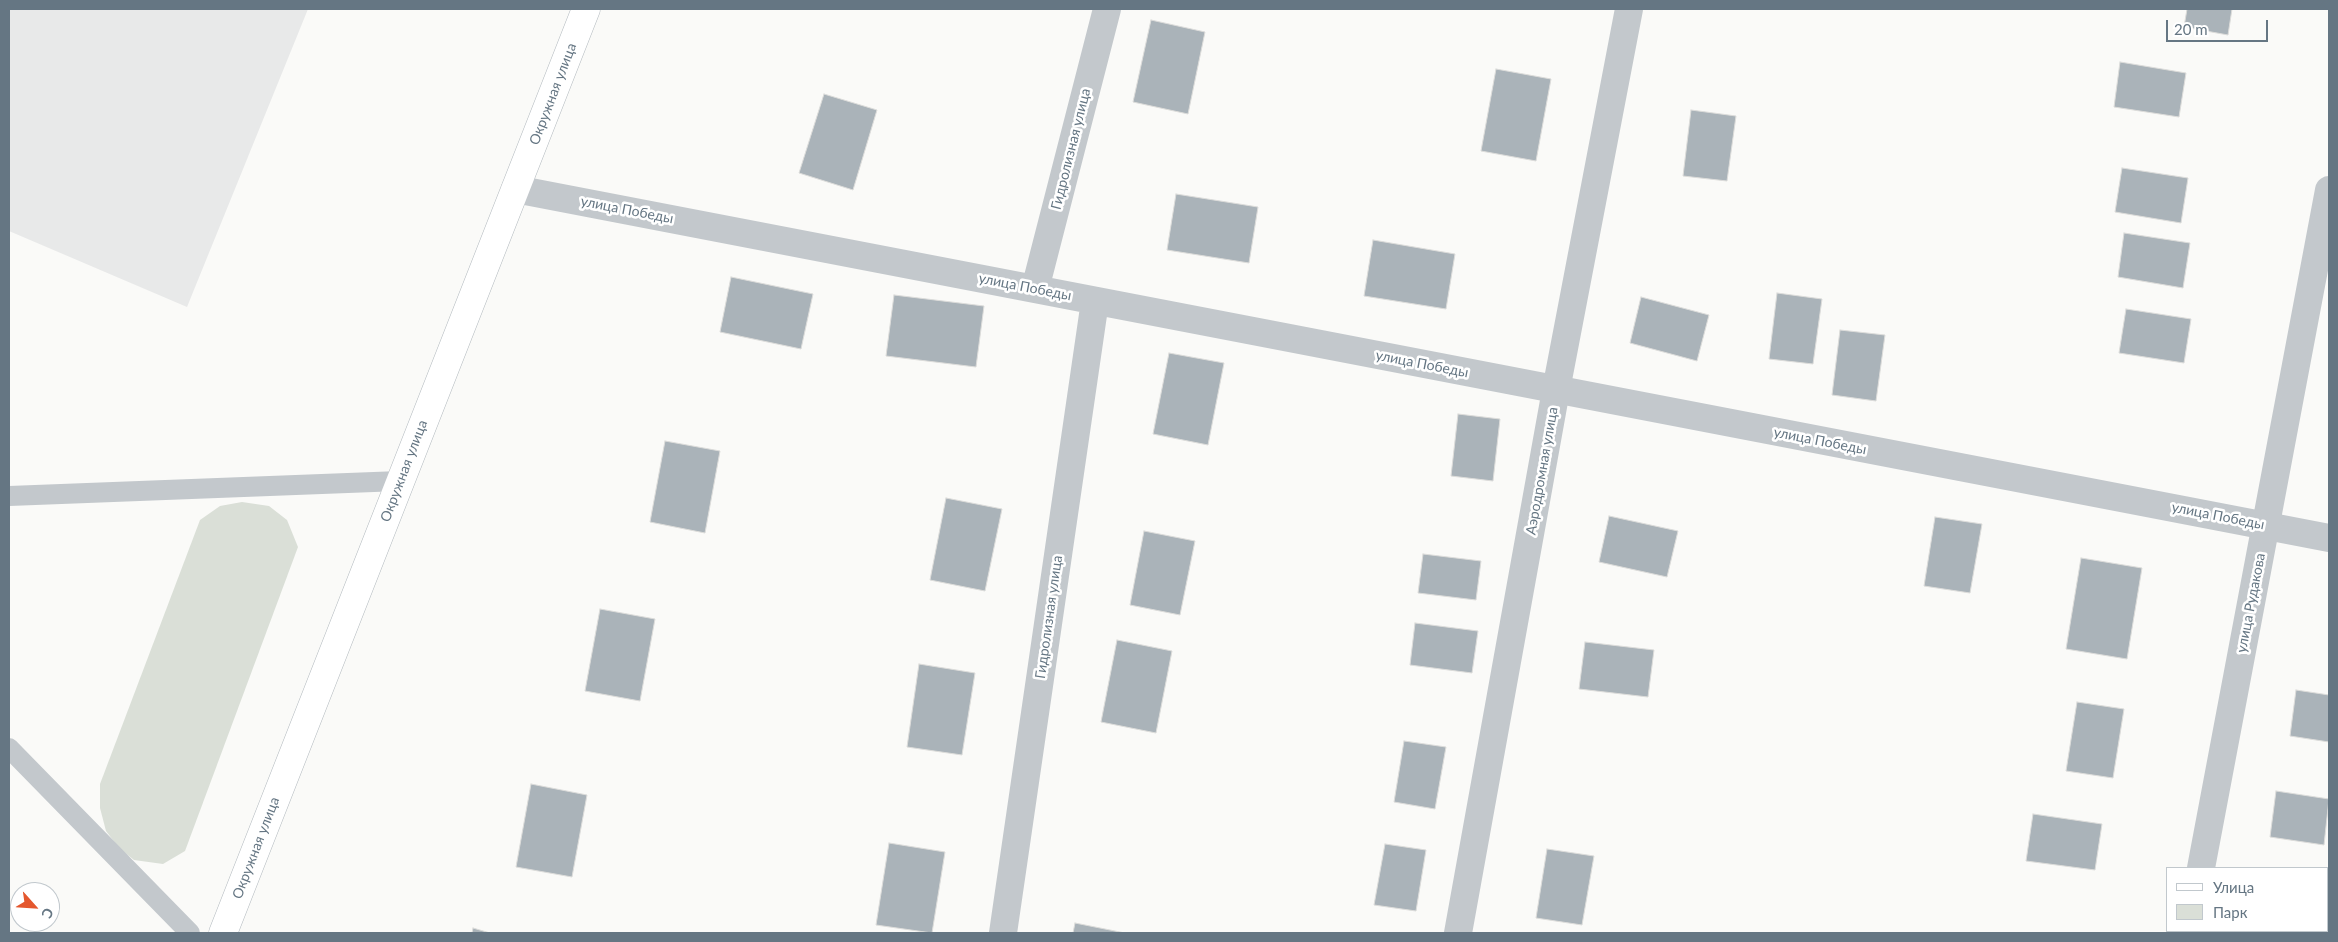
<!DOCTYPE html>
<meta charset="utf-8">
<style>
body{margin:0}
#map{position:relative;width:2338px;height:942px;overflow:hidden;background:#fafaf8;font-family:Lato,sans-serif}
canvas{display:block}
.frame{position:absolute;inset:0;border:10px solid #657683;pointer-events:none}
.legend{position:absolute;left:2166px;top:867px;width:162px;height:65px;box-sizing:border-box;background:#fff;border:1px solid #c1c8cd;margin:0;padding:6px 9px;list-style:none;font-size:15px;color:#657683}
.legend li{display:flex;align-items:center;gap:10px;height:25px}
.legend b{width:25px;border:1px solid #c1c8cd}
.north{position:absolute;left:10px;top:882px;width:50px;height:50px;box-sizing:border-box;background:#fff;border:1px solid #c1c8cd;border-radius:50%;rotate:116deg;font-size:14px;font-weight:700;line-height:20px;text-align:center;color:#657683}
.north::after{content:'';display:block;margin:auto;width:18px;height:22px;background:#e4572e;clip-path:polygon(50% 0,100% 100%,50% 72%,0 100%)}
.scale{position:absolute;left:2166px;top:20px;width:102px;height:22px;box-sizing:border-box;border:2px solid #657683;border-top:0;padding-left:6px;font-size:15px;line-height:18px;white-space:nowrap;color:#657683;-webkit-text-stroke:4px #fff;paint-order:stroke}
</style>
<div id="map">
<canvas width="2338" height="942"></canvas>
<div class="frame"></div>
<ul class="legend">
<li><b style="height:6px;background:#fff"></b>Улица</li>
<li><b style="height:14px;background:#dadfd7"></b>Парк</li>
</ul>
<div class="north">С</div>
<div class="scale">20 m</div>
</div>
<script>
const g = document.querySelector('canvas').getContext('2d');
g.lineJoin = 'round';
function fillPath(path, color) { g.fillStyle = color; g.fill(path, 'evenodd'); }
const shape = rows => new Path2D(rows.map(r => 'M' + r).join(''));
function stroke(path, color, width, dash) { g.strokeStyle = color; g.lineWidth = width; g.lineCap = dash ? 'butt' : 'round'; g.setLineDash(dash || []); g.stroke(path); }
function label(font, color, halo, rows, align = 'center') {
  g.font = font + ' Lato,sans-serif'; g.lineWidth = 5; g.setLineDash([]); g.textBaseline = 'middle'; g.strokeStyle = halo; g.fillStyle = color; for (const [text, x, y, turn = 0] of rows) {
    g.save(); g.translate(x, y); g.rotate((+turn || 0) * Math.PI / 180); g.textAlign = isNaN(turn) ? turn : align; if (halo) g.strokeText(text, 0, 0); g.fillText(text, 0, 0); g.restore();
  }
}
fillPath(shape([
 [9,9,308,9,187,307,9,231]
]), '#e8e9e9');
fillPath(shape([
 [242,502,269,506,287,520,298,547,185,851,163,864,134,860,119,848,106,831,100,808,100,784,200,520,220,506]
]), '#dadfd7');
const building = shape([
 [2187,9,2232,9,2228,35,2184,27,2187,9],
 [1151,20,1205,32,1188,114,1133,102,1151,20],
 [2120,62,2186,73,2179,117,2114,107,2120,62],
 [1496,69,1551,79,1536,161,1481,151,1496,69],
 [824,94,877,110,853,190,799,173,824,94],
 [1691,110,1736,116,1727,181,1683,176,1691,110],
 [2122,168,2188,178,2181,223,2115,212,2122,168],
 [1176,194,1258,207,1249,263,1167,250,1176,194],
 [2124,233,2190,243,2183,288,2118,277,2124,233],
 [1373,240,1455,254,1446,309,1364,296,1373,240],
 [731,277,813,294,801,349,720,332,731,277],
 [1777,293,1822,299,1813,364,1769,359,1777,293],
 [894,295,984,306,976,367,886,356,894,295],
 [1641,297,1709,315,1697,361,1630,343,1641,297],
 [2126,309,2191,319,2184,363,2119,353,2126,309],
 [1840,330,1885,335,1876,401,1832,395,1840,330],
 [1169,353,1224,363,1208,445,1153,434,1169,353],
 [1458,414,1500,419,1493,481,1451,476,1458,414],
 [665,441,720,451,705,533,650,522,665,441],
 [946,498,1002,509,985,591,930,580,946,498],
 [1609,516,1678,531,1667,577,1599,562,1609,516],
 [1935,517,1982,524,1970,593,1924,586,1935,517],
 [1144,531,1195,541,1180,615,1130,605,1144,531],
 [1423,554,1481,561,1476,600,1418,593,1423,554],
 [2081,558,2142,568,2127,659,2066,649,2081,558],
 [600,609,655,619,640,701,585,691,600,609],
 [1415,623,1478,631,1472,673,1410,665,1415,623],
 [1117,640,1172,651,1156,733,1101,722,1117,640],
 [1585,642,1654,650,1648,697,1579,689,1585,642],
 [919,664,975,673,962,755,907,747,919,664],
 [2296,690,2329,695,2329,742,2290,736,2296,690],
 [2077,702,2124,709,2113,778,2066,771,2077,702],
 [1404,741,1446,747,1435,809,1394,802,1404,741],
 [531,784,587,795,572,877,516,867,531,784],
 [2276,791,2329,799,2324,845,2270,837,2276,791],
 [2033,814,2102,824,2095,870,2026,861,2033,814],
 [889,843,945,852,932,933,876,925,889,843],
 [1385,844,1426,850,1416,911,1374,905,1385,844],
 [1547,849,1594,856,1582,925,1536,918,1547,849],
 [1075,923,1125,933,1073,933,1075,923],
 [473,928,490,933,472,933,473,928]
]);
fillPath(building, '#aab3b9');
stroke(building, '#dcdcda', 1);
const secondary = shape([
 [223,933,586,9]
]);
stroke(secondary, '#b3babf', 29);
stroke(shape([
 [9,496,400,481],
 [9,748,190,933]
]), '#c3c8cc', 20);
stroke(shape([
 [515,189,2329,538],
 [1035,289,1107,9],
 [2201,868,2329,190],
 [1003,933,1095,301],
 [1458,933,1556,390,1629,9],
 [2189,933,2190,931]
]), '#c3c8cc', 28);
stroke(secondary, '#fff', 28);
label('14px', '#657683', '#fff', [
 ["Окружная улица",553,94,-69],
 ["Гидролизная улица",1071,149,-76],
 ["улица Победы",627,210,11],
 ["улица Победы",1025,287,11],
 ["улица Победы",1422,364,11],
 ["улица Победы",1820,441,11],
 ["Окружная улица",404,471,-69],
 ["Аэродромная улица",1542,471,-80],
 ["улица Победы",2218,516,11],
 ["улица Рудакова",2251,603,-79],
 ["Гидролизная улица",1049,617,-82],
 ["Окружная улица",256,848,-69]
]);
</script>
